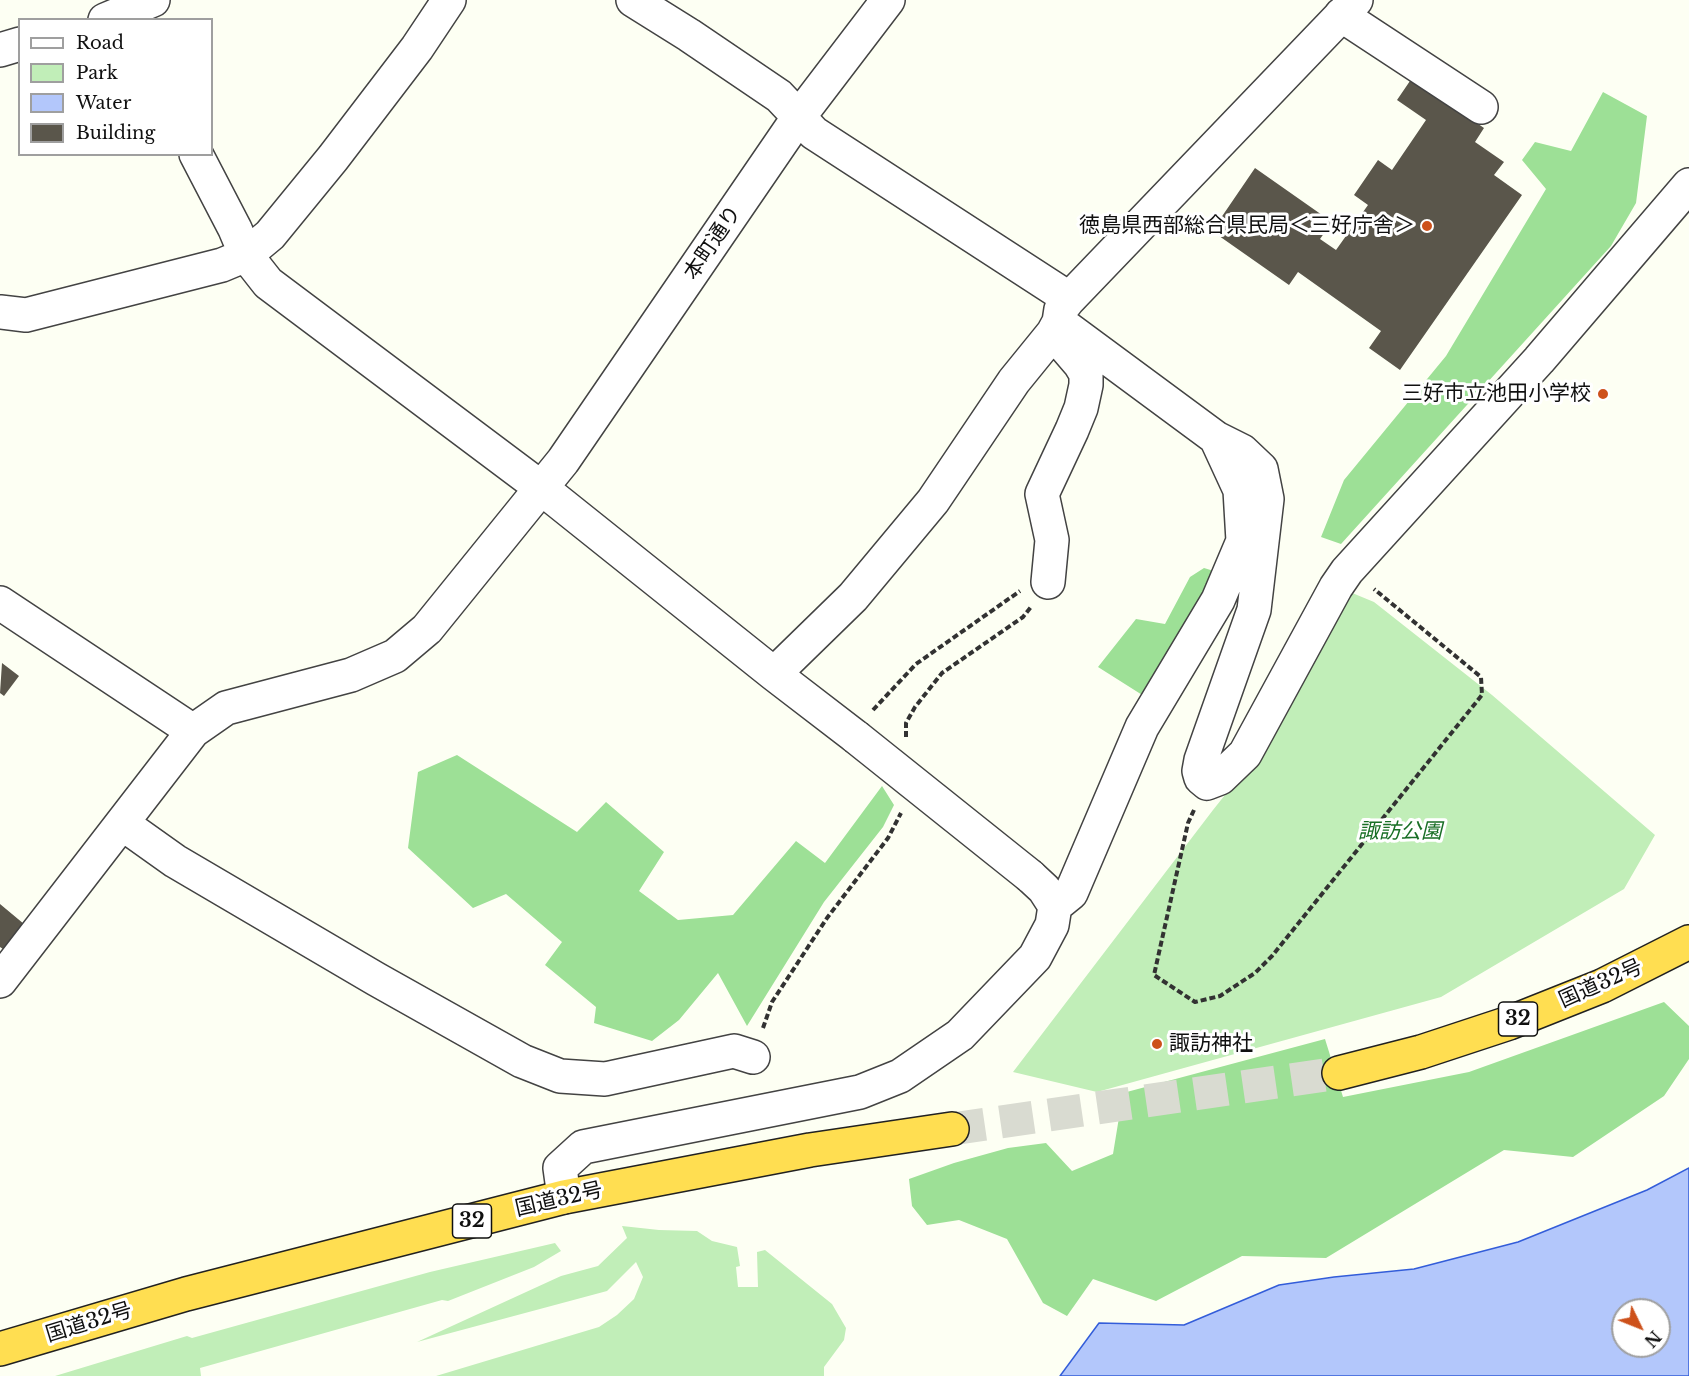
<!DOCTYPE html>
<meta charset="utf-8">
<style>
body{margin:0}
#map{position:relative;width:1689px;height:1376px;overflow:hidden;background:#fdfff3;font-family:"Libre Baskerville",serif}
canvas{display:block}
.legend{position:absolute;left:18px;top:18px;width:195px;height:138px;box-sizing:border-box;background:#fff;border:2px solid #9f9f9f;margin:0;padding:8px 10px;list-style:none;font-size:18px;color:#101010}
.legend li{display:flex;align-items:center;gap:12px;height:30px}
.legend b{width:30px;border:2px solid #9f9f9f}
.north{position:absolute;left:1611px;top:1298px;width:60px;height:60px;box-sizing:border-box;background:#fff;border:2px solid #9f9f9f;border-radius:50%;rotate:133deg;font-size:16px;font-weight:700;line-height:24px;text-align:center;color:#101010}
.north::after{content:'';display:block;margin:auto;width:21px;height:27px;background:#cd511b;clip-path:polygon(50% 0,100% 100%,50% 72%,0 100%)}
</style>
<div id="map">
<canvas width="1689" height="1376"></canvas>
<ul class="legend">
<li><b style="height:8px;background:#fff"></b>Road</li>
<li><b style="height:16px;background:#c1eeb8"></b>Park</li>
<li><b style="height:16px;background:#b3c7fb"></b>Water</li>
<li><b style="height:16px;background:#5a564b"></b>Building</li>
</ul>
<div class="north">N</div>
</div>
<script>
const g = document.querySelector('canvas').getContext('2d');
g.lineJoin = 'round';
function fillPath(path, color) { g.fillStyle = color; g.fill(path, 'evenodd'); }
const shape = rows => new Path2D(rows.map(r => 'M' + r).join(''));
function stroke(path, color, width, dash) { g.strokeStyle = color; g.lineWidth = width; g.lineCap = dash ? 'butt' : 'round'; g.setLineDash(dash || []); g.stroke(path); }
function label(font, color, halo, rows, align = 'center') {
  g.font = font + ' "Libre Baskerville","Noto Sans JP",serif'; g.lineWidth = 6; g.setLineDash([]); g.textBaseline = 'middle'; g.strokeStyle = halo; g.fillStyle = color; for (const [text, x, y, turn = 0] of rows) {
    g.save(); g.translate(x, y); g.rotate((+turn || 0) * Math.PI / 180); g.textAlign = isNaN(turn) ? turn : align; if (halo) g.strokeText(text, 0, 0); g.fillText(text, 0, 0); g.restore();
  }
}
fillPath(shape([
 [1345,590,1374,602,1492,695,1655,835,1624,889,1441,997,1097,1092,1013,1072,1213,810,1252,761],
 [622,1226,659,1230,697,1231,712,1241,737,1247,740,1266,736,1267,738,1287,758,1287,757,1252,765,1250,832,1304,846,1328,844,1340,824,1367,824,1376,436,1376,599,1327,617,1315,634,1299,643,1277,636,1262,607,1291,417,1342,561,1276,598,1266,627,1238],
 [555,1243,561,1251,534,1267,448,1301,442,1300,200,1368,201,1376,55,1376,187,1336,192,1338,430,1272]
]), '#c1eeb8');
fillPath(shape([
 [1603,92,1647,116,1636,203,1611,246,1341,544,1321,537,1344,480,1446,356,1546,189,1522,160,1535,142,1571,151],
 [1204,568,1217,572,1147,698,1098,667,1136,619,1165,624,1190,577],
 [457,755,577,832,606,802,664,852,639,891,678,920,733,915,796,841,825,863,882,786,894,805,883,827,824,902,747,1026,718,973,679,1020,652,1041,594,1023,596,1007,545,965,562,942,506,894,473,908,408,848,418,772],
 [1664,1002,1689,1026,1689,1059,1664,1096,1573,1157,1504,1150,1326,1258,1242,1256,1156,1301,1093,1279,1067,1316,1043,1303,1007,1239,959,1220,927,1225,912,1206,909,1179,954,1163,1008,1148,1046,1143,1072,1171,1113,1154,1123,1093,1325,1039,1343,1097,1469,1072]
]), '#9de096');
const water = shape([
 [1689,1168,1689,1376,1060,1376,1099,1323,1184,1325,1279,1285,1334,1277,1414,1269,1518,1242,1647,1190,1689,1168],
 [1623,1310,1659,1310,1659,1346,1623,1346,1623,1310]
]);
fillPath(water, '#b3c7fb');
stroke(water, '#335dd9', 1.5);
fillPath(shape([
 [1412,78,1484,128,1475,142,1504,162,1494,175,1522,195,1400,370,1369,348,1381,331,1298,272,1289,285,1212,231,1255,168,1332,222,1320,239,1336,250,1368,205,1354,195,1378,160,1392,170,1426,120,1397,100],
 [2,663,19,676,4,696,0,693],
 [0,904,24,924,3,949,0,947]
]), '#5a564b');
stroke(shape([
 [952,1129,1339,1073]
]), '#d9dbd1', 33, [33, 16]);
const minor = shape([
 [633,0,689,35,779,96,814,133,1056,290,1068,300],
 [1341,15,1481,107],
 [105,20,153,0],
 [0,50,20,44],
 [196,154,235,229,246,255,268,283,540,487,774,674,856,737],
 [0,312,26,315,222,265,246,255,270,235,333,158,417,48,449,0],
 [1059,322,1216,438,1242,451,1261,469,1267,499,1254,610,1201,760,1199,771,1201,778,1207,783,1220,778,1245,754,1336,587,1347,571,1539,360,1689,185],
 [1048,582,1052,540,1042,494,1072,430,1081,408,1086,385,1086,374,1080,364,1056,336],
 [0,603,193,731],
 [774,674,853,597,933,501,1014,381,1053,333,1059,322,1061,309,1068,300,1356,0],
 [123,824,175,861,376,979,522,1061,560,1076,605,1079,734,1051,753,1057],
 [1055,906,1071,893,1142,727,1218,600,1243,541,1240,490,1216,438],
 [0,981,193,731,226,708,351,675,395,656,427,629,563,461,798,118,888,0],
 [564,1197,560,1168,583,1147,860,1092,900,1076,960,1035,1035,957,1052,925,1055,906,1044,889,1030,876]
]);
const highway = shape([
 [1339,1073,1421,1052,1509,1023,1602,986,1689,942],
 [0,1349,186,1294,564,1197,810,1150,952,1129]
]);
stroke(minor, '#434343', 36);
stroke(highway, '#212121', 36);
stroke(shape([
 [873,710,916,664,1020,591],
 [906,737,906,723,915,707,942,673,1023,617,1031,607],
 [1194,810,1188,823,1154,975,1195,1002,1220,996,1255,973,1272,956,1482,695,1481,677,1374,589],
 [763,1028,772,1002,827,918,888,838,901,813]
]), '#323232', 4, [6, 3]);
stroke(minor, '#fff', 33);
stroke(highway, '#ffde51', 33);
const minorBridge = shape([
 [856,737,1030,876]
]);
stroke(minorBridge, '#434343', 36, []);
stroke(minorBridge, '#fff', 33);
for (const [x, y, r, color] of [
 [1427,226,6,"#cd511b"],
 [1603,394,6,"#cd511b"],
 [1157,1044,6,"#cd511b"]
]) { const dot = new Path2D(); dot.arc(x, y, r, 0, 2 * Math.PI); g.fillStyle = color; g.fill(dot); stroke(dot, '#fff', 2); }
for (const [x, y, w] of [
 [1518,1019,39],
 [472,1221,39]
]) { const box = new Path2D(); box.roundRect(x - w / 2, y - 17, w, 34, 4.5); g.fillStyle = '#fff'; g.fill(box); stroke(box, '#101010', 1.5); }
label('bold 20px', '#101010', null, [
 ["32",1518,1019],
 ["32",472,1221]
]);
label('21px', '#101010', '#fff', [
 ["徳島県西部総合県民局＜三好庁舎＞",1415,226],
 ["三好市立池田小学校",1591,394],
 ["諏訪神社",1169,1044,"left"]
], 'right');
label('21px', '#101010', '#fff', [
 ["本町通り",713,243,-56],
 ["国道32号",1601,984,-24],
 ["国道32号",559,1200,-13],
 ["国道32号",89,1323,-17]
]);
label('italic 21px', '#196f26', '#fff', [
 ["諏訪公園",1400,832]
]);
</script>
